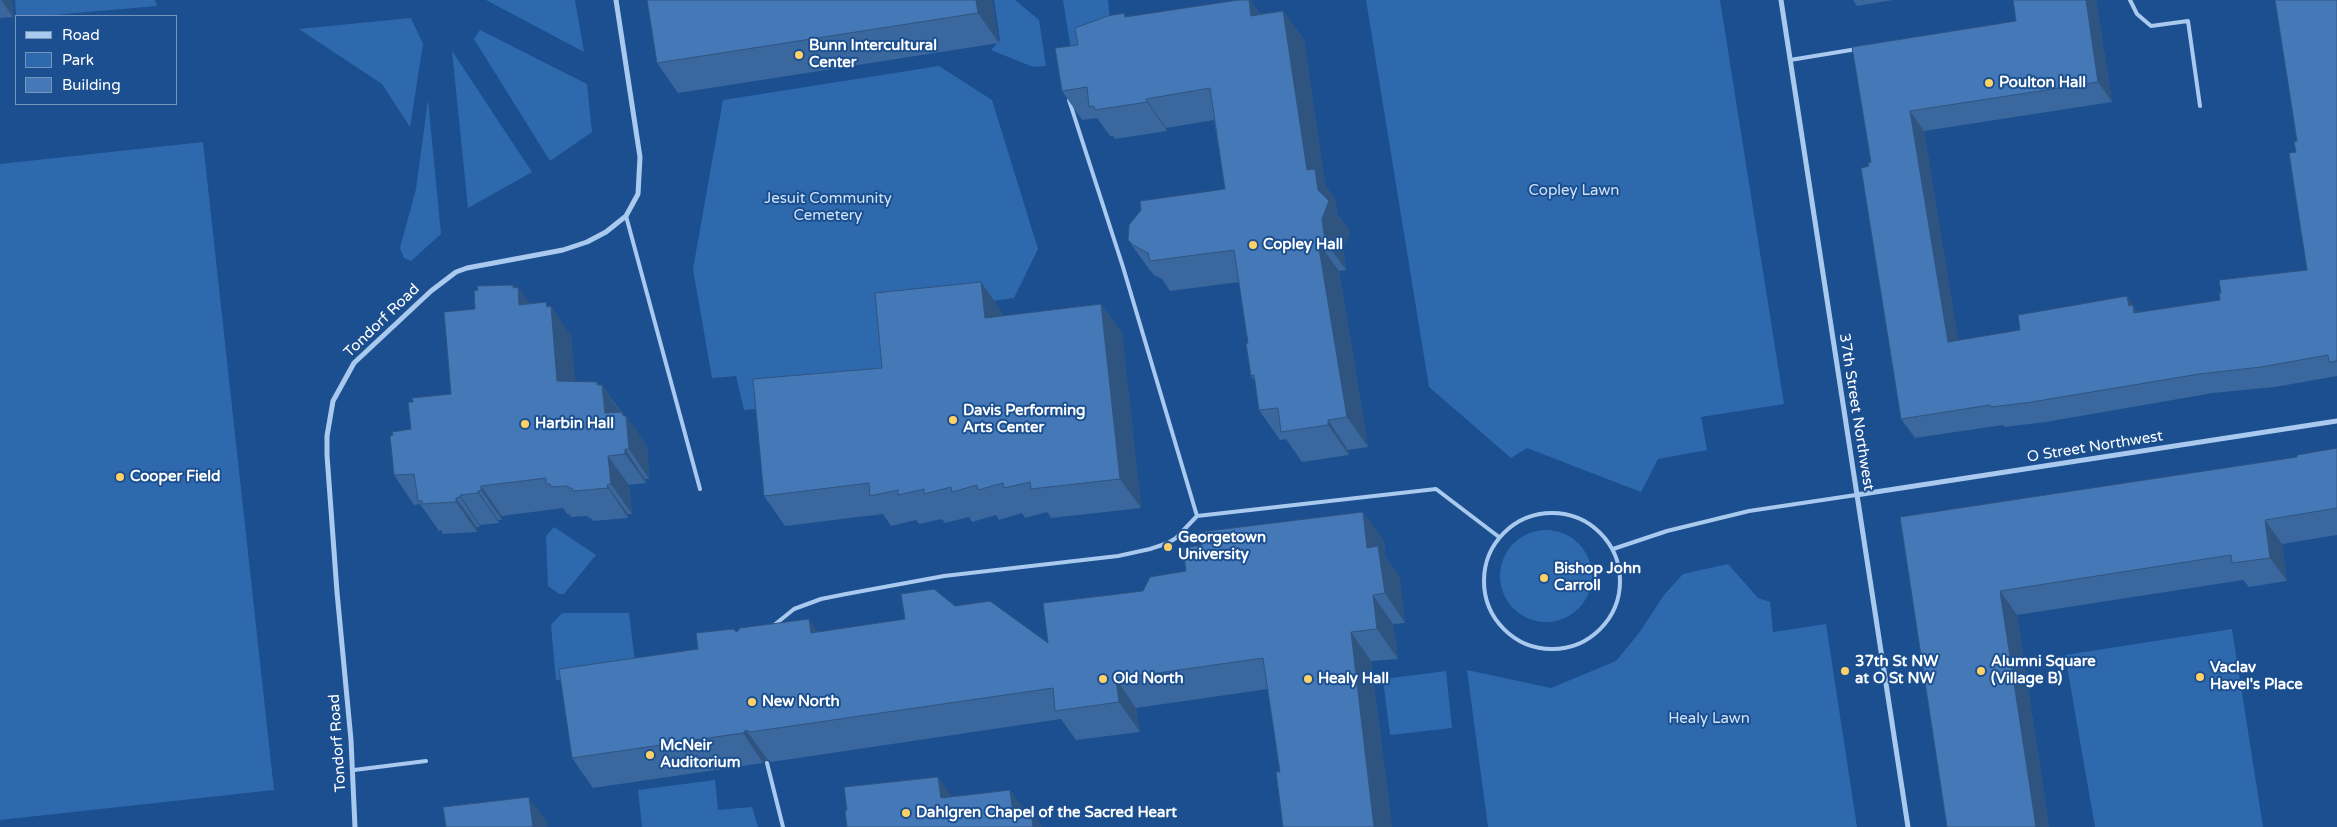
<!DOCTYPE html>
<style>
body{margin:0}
#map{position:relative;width:2337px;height:827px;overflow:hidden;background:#1b4f8f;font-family:"Varela Round",sans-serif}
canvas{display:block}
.legend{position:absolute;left:15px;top:15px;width:162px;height:90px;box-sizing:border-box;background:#1b4f8f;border:1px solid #7695bc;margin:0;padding:6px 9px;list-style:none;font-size:15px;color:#fff}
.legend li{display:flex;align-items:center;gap:10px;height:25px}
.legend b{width:25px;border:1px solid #7695bc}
</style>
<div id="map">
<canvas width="2337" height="827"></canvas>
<ul class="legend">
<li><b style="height:6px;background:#a9c9ee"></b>Road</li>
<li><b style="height:14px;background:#2e69ad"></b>Park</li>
<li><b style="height:14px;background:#4478b7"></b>Building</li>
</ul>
</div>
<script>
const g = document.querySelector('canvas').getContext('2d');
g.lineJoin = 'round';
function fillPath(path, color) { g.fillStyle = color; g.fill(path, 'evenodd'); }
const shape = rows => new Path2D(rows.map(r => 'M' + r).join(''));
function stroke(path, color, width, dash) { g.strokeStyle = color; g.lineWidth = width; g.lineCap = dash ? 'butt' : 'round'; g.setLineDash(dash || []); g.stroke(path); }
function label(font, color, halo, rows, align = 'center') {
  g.font = font + ' "Varela Round",sans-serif'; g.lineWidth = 4; g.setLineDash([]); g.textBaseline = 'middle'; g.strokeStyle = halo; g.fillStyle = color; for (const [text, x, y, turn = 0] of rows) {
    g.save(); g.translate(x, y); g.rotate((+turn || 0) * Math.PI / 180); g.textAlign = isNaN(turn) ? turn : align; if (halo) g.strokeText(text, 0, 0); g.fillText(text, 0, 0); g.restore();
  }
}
fillPath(shape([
 [15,0,155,0,157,6,42,16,16,16],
 [486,0,575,0,584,52],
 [994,0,1015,0,1039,20,1046,66,1033,67,991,50,1000,40],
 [1063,0,1108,0,1112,40,1071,50],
 [1366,0,1720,0,1784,404,1701,417,1707,450,1658,459,1641,492,1527,448,1511,458,1429,387],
 [411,18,423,44,410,127,382,84,299,29],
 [480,30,587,84,592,132,550,161,474,39],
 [452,51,532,172,468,208],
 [939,66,992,100,1038,249,1014,298,885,316,892,398,744,410,736,376,712,378,693,269,723,100],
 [428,100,441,234,411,261,404,258,400,248,416,189],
 [203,142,274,790,0,820,0,164],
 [554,527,596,555,564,594,559,594,548,586,546,536],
 '1500 576a46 46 0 1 1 92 0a46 46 0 1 1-92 0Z',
 [1728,564,1758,598,1770,602,1773,632,1826,624,1857,827,1488,827,1467,670,1551,688,1616,661,1639,633,1664,595,1683,574],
 [562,613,629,613,636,671,556,680,551,625],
 [2232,629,2263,827,2095,827,2065,655],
 [1446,671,1452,728,1390,735,1383,679],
 [715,780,718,810,752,807,758,827,642,827,638,790]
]), '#2e69ad');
stroke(shape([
 [2130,0,2137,14,2151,26,2188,21,2200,106],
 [1790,60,1857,49],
 [1069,100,1123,267,1197,516],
 [626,216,700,489],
 '1484 581a68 68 0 1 1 136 0a68 68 0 1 1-136 0Z',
 [1613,549,1667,531,1749,511,1856,495],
 [773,626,794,609,821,599,846,594,944,576,1118,556,1150,549,1168,543,1176,538,1197,516,1436,489,1499,537],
 [767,763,783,827],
 [354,770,426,761]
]), '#a9c9ee', 4);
stroke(shape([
 [1781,0,1908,827],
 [1856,495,2337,421],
 [355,827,351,740,337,592,327,455,327,436,333,401,354,363,431,291,456,272,467,268,563,250,587,242,606,232,626,216,638,194,640,157,616,0]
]), '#a9c9ee', 5);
fillPath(shape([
 [0,0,12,0,13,17,0,18],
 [647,0,992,0,999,43,678,93,657,63],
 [1238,0,1250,0,1260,14,1283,11,1304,40,1325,185,1335,199,1337,214,1350,231,1343,249,1346,270,1339,271,1368,447,1348,450,1349,455,1302,462,1286,439,1280,440,1259,410,1255,381,1251,376,1248,343,1239,282,1170,291,1162,279,1154,275,1149,269,1128,240,1225,189,1214,120,1166,128,1167,131,1115,139,1113,136,1110,136,1097,118,1082,120,1062,91,1078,45,1127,17],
 [1853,0,1893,0,1857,6],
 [2096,0,2112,102,1924,131,1958,341,2139,312,2220,300,2307,270,2296,152,2297,141,2337,0,2337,376,2275,387,2213,393,2046,422,2005,427,2003,425,1915,438,1901,419,1869,166,1871,162,1852,47,2016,21],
 [513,285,530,304,549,306,571,336,575,382,602,385,621,412,622,412,625,416,626,416,647,446,649,479,645,479,646,483,629,485,632,514,628,514,628,518,593,521,591,518,589,518,587,516,571,517,569,514,567,514,563,508,502,516,502,520,498,520,499,523,480,525,480,527,477,527,477,532,443,534,441,530,439,531,420,504,414,505,394,475,393,435,411,429,451,394,475,309],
 [1101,304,1122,333,1141,508,1051,518,1047,512,1025,518,1022,513,999,520,996,515,972,522,969,517,945,523,942,519,919,524,916,520,891,526,883,514,785,526,764,496,882,368,1002,312,1002,316],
 [2337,448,2337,535,2282,544,2287,581,2249,587,2243,580,2017,615,2049,827,1947,827,1900,517,2297,457],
 [1363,512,1384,541,1385,556,1399,576,1405,623,1393,624,1398,659,1371,661,1392,827,1283,827,1280,772,1268,689,1136,708,1140,732,1076,740,1061,719,771,762,767,759,763,763,593,788,572,758,698,649,737,632,818,632,905,619,955,606,1048,643,1143,591,1186,571,1202,545]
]), '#3a679d');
fillPath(shape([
 [1,0,12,0,13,17],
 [976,0,992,0,999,43,978,13],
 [1249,0,1250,0,1269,28,1251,16],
 [2086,0,2096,0,2112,102,2098,82],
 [1283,11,1304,40,1325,184,1335,199,1337,214,1350,231,1343,249,1346,270,1325,241,1318,190,1307,170],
 [1146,99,1166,128,1167,131,1147,102],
 [1910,111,1924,131,1962,362,1948,342],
 [1318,242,1339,271,1368,447,1347,417],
 [981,282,1002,312,1005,347,985,318],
 [513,285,519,293,518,287,539,317,519,305],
 [2127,296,2141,316,2148,333,2129,306],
 [546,302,551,309,551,306,571,336,578,411,557,381],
 [1101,304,1122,333,1141,508,1120,479],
 [597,382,602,390,602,385,622,415,605,413],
 [622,412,626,418,626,416,647,446,649,479,629,449],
 [1328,420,1348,450,1349,455,1328,425],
 [625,449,645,479,646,483,625,454],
 [608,456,629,485,632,514,611,484],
 [607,485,628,514,628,518,608,488],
 [481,486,502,516,502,520,481,490],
 [478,491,498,520,499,523,478,493],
 [460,495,480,525,480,527,460,497],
 [456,498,477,527,477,532,456,502],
 [1363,512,1384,541,1385,556,1399,576,1405,623,1385,593,1367,548],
 [2265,520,2282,544,2287,581,2270,558],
 [2000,591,2017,615,2049,827,2036,827],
 [1373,595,1393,624,1398,659,1377,629],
 [809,619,829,649,811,633],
 [1351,632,1371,661,1392,827,1374,827],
 [1116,679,1136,708,1140,732,1119,702],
 [746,730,767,759,763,763,743,733],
 [938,777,952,797,941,798],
 [1010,790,1024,809,1026,827,1013,814],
 [529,797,547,822,547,827,533,827],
 [1031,811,1042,827,1033,827]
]), '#305480');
const building = shape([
 [647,0,976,0,978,13,657,63,647,0],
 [1238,0,1249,0,1251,16,1283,11,1307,170,1315,169,1318,190,1329,201,1322,219,1325,241,1318,242,1347,417,1328,420,1328,425,1281,432,1278,408,1259,410,1254,375,1251,376,1246,344,1248,343,1234,250,1150,261,1148,253,1133,245,1128,240,1129,225,1141,210,1140,201,1225,189,1210,88,1146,99,1147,102,1095,110,1094,106,1089,107,1087,87,1062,91,1055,48,1078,45,1075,28,1108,16,1124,13,1125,17,1238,0],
 [2013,0,2086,0,2098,82,1910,111,1948,342,2020,330,2018,315,2127,296,2129,306,2133,305,2134,313,2220,300,2219,293,2221,293,2219,280,2307,270,2289,153,2296,152,2294,142,2297,141,2275,0,2337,0,2337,361,2329,362,2328,355,2261,367,2199,374,2032,402,1991,407,1990,405,1901,419,1861,168,1869,166,1868,163,1871,162,1852,47,2016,21,2013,0],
 [981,282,985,318,1101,304,1120,479,1031,489,1030,482,1004,488,1003,483,978,490,977,485,952,492,951,487,924,494,924,489,898,495,898,490,870,496,869,483,764,496,753,379,882,368,875,293,981,282],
 [513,285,513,288,518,287,519,305,546,302,547,307,551,306,557,381,597,382,597,385,602,385,605,413,622,412,623,416,626,416,629,449,625,449,625,454,608,456,611,484,607,485,608,488,573,491,572,488,568,488,568,486,551,487,550,484,546,484,546,478,481,486,481,490,478,491,478,493,460,495,460,497,456,498,456,502,422,504,422,501,418,501,414,474,394,475,390,436,393,435,392,432,411,429,408,402,413,402,412,398,451,394,444,312,475,309,474,291,478,290,477,286,513,285],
 [2337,448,2337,508,2265,520,2270,558,2232,563,2231,555,2000,591,2036,827,1947,827,1900,517,2297,457,2297,455,2337,448],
 [1363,512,1367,548,1378,546,1385,593,1373,595,1377,629,1351,632,1374,827,1283,827,1276,772,1280,772,1263,658,1116,679,1119,702,1055,711,1053,688,750,732,746,730,743,733,572,758,559,669,698,649,696,633,733,629,737,632,740,628,809,619,811,633,905,619,901,594,934,589,955,606,990,601,1048,643,1043,603,1143,591,1150,577,1186,571,1183,548,1202,545,1200,532,1363,512],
 [938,777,941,798,1010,790,1013,814,1031,811,1033,827,847,827,845,811,847,810,844,787,938,777],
 [529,797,533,827,446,827,443,807,529,797]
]);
fillPath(building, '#4478b7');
stroke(building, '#305480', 1);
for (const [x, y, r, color] of [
 [799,55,5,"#ffd166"],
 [1989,83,5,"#ffd166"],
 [1253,245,5,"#ffd166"],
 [953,420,5,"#ffd166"],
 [525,424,5,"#ffd166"],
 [120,477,5,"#ffd166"],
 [1168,547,5,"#ffd166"],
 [1544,578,5,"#ffd166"],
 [1845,671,5,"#ffd166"],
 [1981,671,5,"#ffd166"],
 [2200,677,5,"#ffd166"],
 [1103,679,5,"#ffd166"],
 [1308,679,5,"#ffd166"],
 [752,702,5,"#ffd166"],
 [650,755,5,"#ffd166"],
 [906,813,5,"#ffd166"]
]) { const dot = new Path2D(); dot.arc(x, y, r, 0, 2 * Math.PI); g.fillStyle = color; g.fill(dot); stroke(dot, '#1b4f8f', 2); }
label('bold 15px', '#fff', '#1b4f8f', [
 ["Bunn Intercultural",809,46],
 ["Center",809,63],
 ["Poulton Hall",1999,83],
 ["Copley Hall",1263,245],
 ["Davis Performing",963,411],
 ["Arts Center",963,428],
 ["Harbin Hall",535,424],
 ["Cooper Field",130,477],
 ["Georgetown",1178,538],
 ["University",1178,555],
 ["Bishop John",1554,569],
 ["Carroll",1554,586],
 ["37th St NW",1855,662],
 ["at O St NW",1855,679],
 ["Alumni Square",1991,662],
 ["(Village B)",1991,679],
 ["Vaclav",2210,668],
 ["Havel's Place",2210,685],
 ["Old North",1113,679],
 ["Healy Hall",1318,679],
 ["New North",762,702],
 ["McNeir",660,746],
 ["Auditorium",660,763],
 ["Dahlgren Chapel of the Sacred Heart",916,813]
], 'left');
label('15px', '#cfe3fa', '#1b4f8f', [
 ["Copley Lawn",1574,191],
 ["Jesuit Community",828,199],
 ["Cemetery",828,216],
 ["Healy Lawn",1709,719]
]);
label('15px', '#fff', '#1b4f8f', [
 ["Tondorf Road",382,321,-44],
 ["37th Street Northwest",1856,412,81],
 ["O Street Northwest",2095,447,-9],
 ["Tondorf Road",338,743,-94]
]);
</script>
